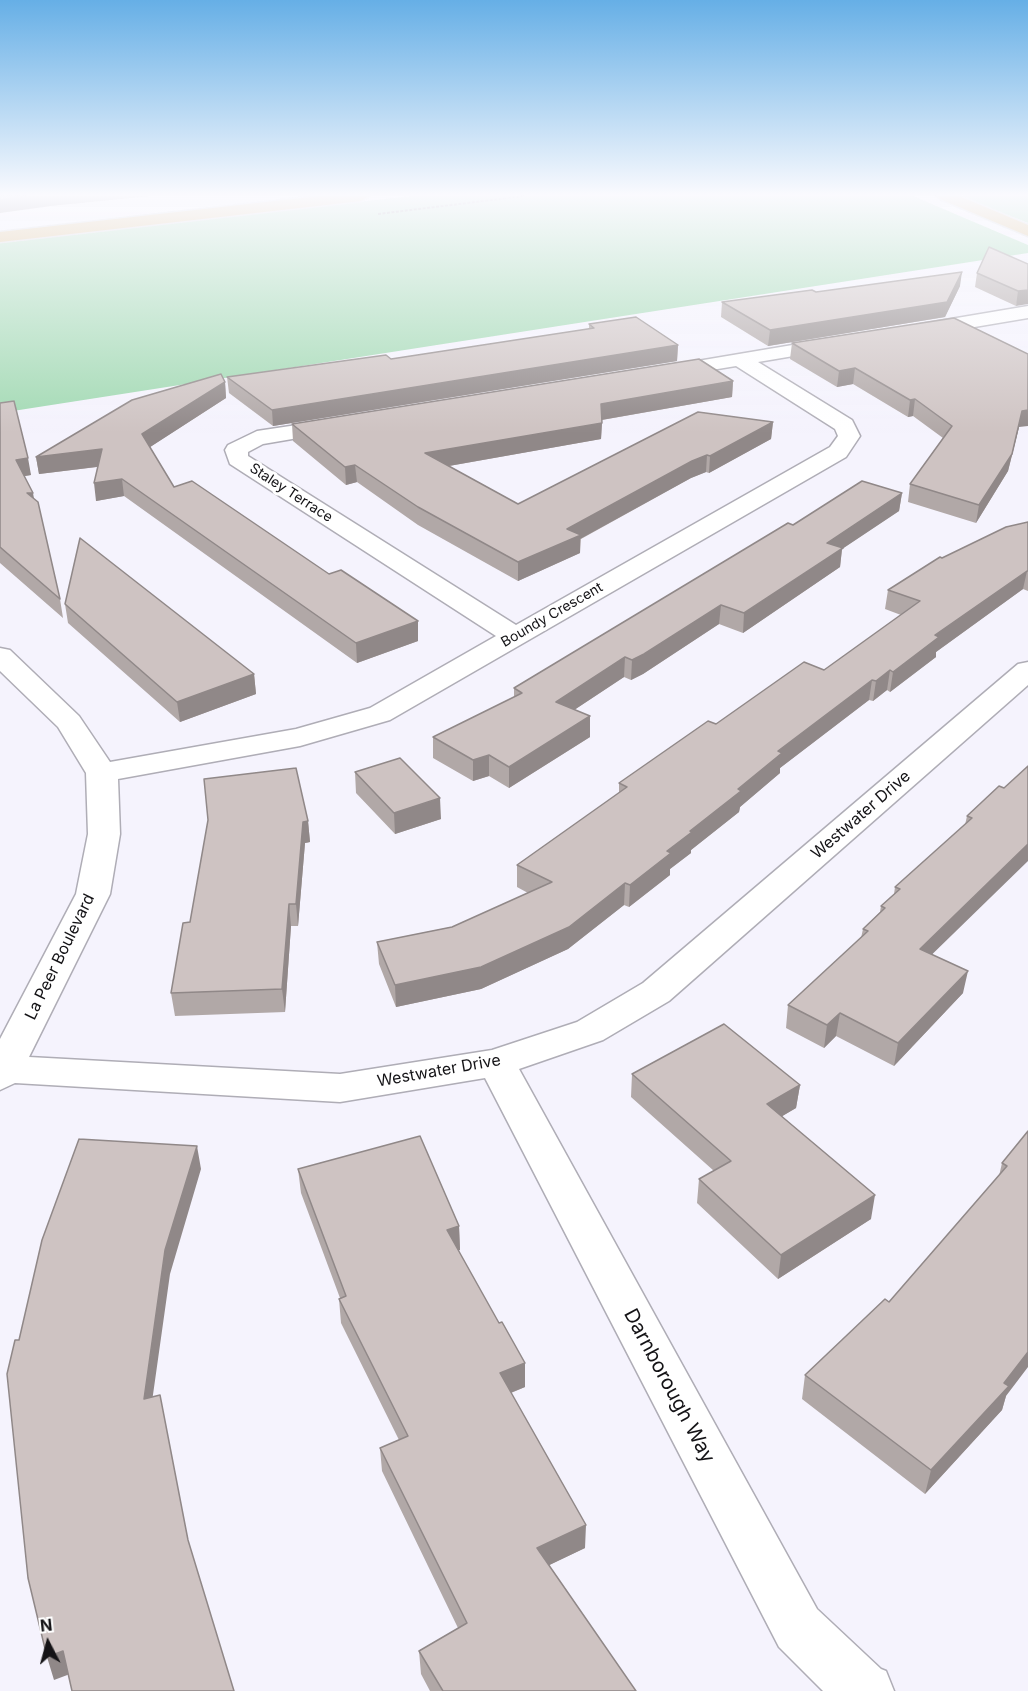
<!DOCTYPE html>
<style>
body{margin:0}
#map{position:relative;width:1028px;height:1691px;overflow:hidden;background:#f5f3fd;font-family:Inter,sans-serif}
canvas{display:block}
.north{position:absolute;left:18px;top:1613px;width:60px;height:60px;-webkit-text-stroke:4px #fff;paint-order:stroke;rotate:354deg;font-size:16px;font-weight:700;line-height:24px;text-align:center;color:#141316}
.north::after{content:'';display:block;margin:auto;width:21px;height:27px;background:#141316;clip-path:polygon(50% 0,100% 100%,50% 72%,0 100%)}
</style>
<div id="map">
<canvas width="1028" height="1691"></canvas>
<div class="north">N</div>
</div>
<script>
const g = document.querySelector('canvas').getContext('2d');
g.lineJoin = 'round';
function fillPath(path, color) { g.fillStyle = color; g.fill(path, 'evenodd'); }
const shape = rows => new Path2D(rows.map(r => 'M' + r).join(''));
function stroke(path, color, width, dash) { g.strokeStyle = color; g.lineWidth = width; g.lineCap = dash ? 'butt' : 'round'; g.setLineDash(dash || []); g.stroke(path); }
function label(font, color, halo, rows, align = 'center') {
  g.font = font + ' Inter,sans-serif'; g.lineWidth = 6; g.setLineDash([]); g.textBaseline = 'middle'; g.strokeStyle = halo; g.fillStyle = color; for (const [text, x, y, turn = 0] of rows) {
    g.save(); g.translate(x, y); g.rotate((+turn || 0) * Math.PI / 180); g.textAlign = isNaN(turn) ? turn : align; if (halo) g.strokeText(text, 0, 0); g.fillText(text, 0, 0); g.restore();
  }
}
fillPath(shape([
 [411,196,913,196,1028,245,1028,253,0,413,0,243],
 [959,196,1028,196,1028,223]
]), '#a1d9b2');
const minor = shape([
 [1028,306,1028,318,921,336,914,334,912,330,914,326,921,324,1028,306],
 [834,338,841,340,844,344,841,348,758,362,852,420,860,436,846,457,390,720,300,746,118,779,120,834,110,894,29,1057,340,1074,492,1050,577,1022,643,983,1018,664,1028,662,1028,685,669,1001,603,1040,519,1069,817,1609,881,1669,886,1671,894,1691,823,1691,779,1647,485,1078,340,1102,15,1083,0,1090,0,1039,76,894,88,834,86,773,58,727,0,671,0,648,10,650,79,716,110,762,296,729,370,708,496,636,230,464,225,450,228,445,257,431,337,419,345,420,348,425,345,430,263,444,248,452,248,456,516,625,830,447,838,436,835,429,736,366,663,378,656,376,653,372,656,368,834,338]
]);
const major = shape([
 [319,196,369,196,361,201,0,242,0,232,319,196],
 [937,196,959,196,1028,225,1028,236,940,199,937,196]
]);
stroke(minor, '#afadb6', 3);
stroke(major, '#d5d5d5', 3);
stroke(shape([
 [378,214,524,196]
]), '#7b797f', 2, [3, 1.5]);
fillPath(minor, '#fff');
fillPath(major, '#d7b270');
fillPath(shape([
 [1028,264,1016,306,975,287,977,273],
 [960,286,945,317,768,346,721,317,722,302,816,292],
 [589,324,678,345,677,361,273,426,229,393,227,377,391,359,589,329],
 [792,343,1019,427,1008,471,976,523,908,502,910,484,943,438,913,416,908,417,853,384,837,387,790,359],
 [733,381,732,397,602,420,601,439,449,466,518,504,773,422,771,439,709,473,706,472,691,478,581,539,580,553,518,581,418,525,357,482,346,485,293,441,292,424],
 [225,382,226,398,150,447,174,487,418,641,357,663,124,496,96,501,97,467,39,474,36,457],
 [0,403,31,475,24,476,34,499,60,599,63,618,0,563],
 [902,493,899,511,842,549,840,567,743,633,719,624,643,674,631,680,624,677,574,710,590,737,509,788,489,776,473,781,433,758,433,737,514,697,514,688,793,525],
 [1028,522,1028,591,1023,589,936,652,936,657,890,692,887,690,873,701,869,700,780,768,780,773,740,807,739,812,691,850,691,853,670,869,670,875,629,907,624,905,568,949,481,989,396,1007,379,964,377,942,452,927,528,893,517,887,517,865,619,793,619,783,716,724,824,670,901,615,885,609,888,590,942,558],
 [65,604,254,674,256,694,180,722,68,623],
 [355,772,441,819,395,834,356,793],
 [999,786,932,955,963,993,894,1066,836,1036,824,1048,786,1028,788,1005,861,938,863,929,880,912,881,906,894,894,895,887,965,825,967,816],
 [308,821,310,842,305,843,298,926,291,926,285,1012,175,1016,171,993,190,922],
 [632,1074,800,1085,796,1108,782,1116,871,1219,778,1279,697,1203,699,1179,714,1171,631,1097],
 [1028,1131,1006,1396,1002,1410,925,1494,802,1399,805,1375,889,1302,999,1176,1002,1163],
 [298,1169,459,1226,460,1250,458,1250,525,1387,511,1393,585,1548,549,1565,636,1691,430,1691,421,1674,419,1651,458,1628,382,1471,380,1448,399,1440,341,1323,339,1299,340,1298,301,1193]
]), '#b1a8a7');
fillPath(shape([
 [26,196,150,196,51,206,0,213,0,200],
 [962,272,960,286,945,317,768,346,770,330],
 [1028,290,1028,304,1016,306,1018,291],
 [678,345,677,361,273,426,272,410],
 [855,368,853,384,837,387,839,371],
 [733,381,732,397,601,420,601,404],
 [225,382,226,398,144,451,142,434],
 [915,399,913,416,908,417,910,400],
 [1028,410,1028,426,1019,427,1008,471,976,523,979,505,1022,411],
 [773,422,771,439,709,473,710,456],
 [602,423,601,439,426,470,425,453],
 [102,449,104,466,39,474,36,457],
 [707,455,706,472,691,478,580,539,580,553,518,581,518,562,567,529,692,461],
 [28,458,31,475,19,477,16,460],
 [355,465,357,482,346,485,345,467],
 [122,479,124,496,96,501,94,483],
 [27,493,33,493,36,510],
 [902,493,899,511,842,549,840,567,743,633,744,613,827,543],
 [1027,571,1023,589,936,652,936,657,890,692,893,672,935,635],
 [721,605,719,624,643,674,631,680,632,660],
 [418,621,418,641,357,663,356,643],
 [625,657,624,677,556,722,556,702],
 [890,670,887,690,873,701,876,681],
 [254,674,256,694,180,722,177,702],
 [872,680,869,700,780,768,780,773,740,807,739,812,691,850,691,853,670,869,670,875,629,907,630,885,667,851,738,789,778,751],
 [590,716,590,737,509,788,509,767],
 [489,755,489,776,473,781,473,760],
 [440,798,441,819,395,834,394,813],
 [308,821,310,842,305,843,298,926,296,904,303,822],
 [1028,844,1028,861,915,971,920,949],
 [625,883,624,905,568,949,481,989,396,1007,395,985],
 [289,904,291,926,285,1012,282,989],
 [968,971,963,993,894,1066,898,1043],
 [840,1013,836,1036,824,1048,827,1025],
 [800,1085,796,1108,764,1127,767,1104],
 [197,1146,201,1169,170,1274,149,1423,144,1399,165,1250],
 [875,1195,871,1219,778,1279,781,1255],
 [459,1226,460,1250,448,1254,447,1230],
 [1028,1352,1028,1367,1006,1396,1002,1410,925,1494,931,1470,1004,1383],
 [525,1363,525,1387,500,1397,500,1373],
 [586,1525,585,1548,537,1571,537,1548],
 [63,1651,70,1674,54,1680,47,1657]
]), '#908888');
const building = shape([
 [0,196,26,196,0,200,0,196],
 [989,247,1028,264,1028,290,1018,291,977,273,989,247],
 [962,272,947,302,770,330,722,302,812,290,816,292,962,272],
 [636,317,678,345,272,410,227,377,386,355,391,359,594,328,589,324,636,317],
 [954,318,1028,354,1028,410,1022,411,1012,454,979,505,910,484,952,426,915,399,910,400,855,368,839,371,792,343,954,318],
 [699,359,733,381,601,404,602,423,425,453,518,504,698,412,773,422,710,456,707,455,692,461,567,529,581,535,518,562,418,507,355,465,345,467,292,424,699,359],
 [221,374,225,382,142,434,174,487,192,481,329,574,341,570,418,621,356,643,122,479,94,483,102,449,36,457,132,400,221,374],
 [14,401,28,458,16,460,33,493,27,493,38,502,60,599,0,547,0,403,14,401],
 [862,481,902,493,827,543,843,548,744,613,721,605,644,654,632,660,625,657,556,702,590,716,509,767,489,755,473,760,433,737,522,693,514,688,788,523,793,525,862,481],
 [1028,522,1028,571,1027,571,935,635,939,637,893,672,890,670,876,681,872,680,778,751,782,753,738,789,741,791,690,831,692,832,667,851,671,853,630,885,625,883,569,927,481,967,395,985,377,942,452,927,552,882,517,865,627,787,619,783,708,721,716,724,804,662,824,670,920,601,888,590,940,557,942,558,1006,527,1028,522],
 [80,538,254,674,177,702,65,604,80,538],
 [400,758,440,798,394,813,355,772,400,758],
 [1028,766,1028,844,920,949,968,971,898,1043,840,1013,827,1025,788,1005,868,931,863,929,885,908,881,906,900,889,895,887,972,818,967,816,999,786,1004,788,1028,766],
 [296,768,308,821,303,822,296,904,289,904,282,989,171,993,183,923,190,922,208,820,204,779,296,768],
 [724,1024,800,1085,767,1104,875,1195,781,1255,699,1179,731,1161,632,1074,724,1024],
 [1028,1131,1028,1352,1004,1383,1009,1386,931,1470,805,1375,885,1299,889,1302,1007,1166,1002,1163,1028,1131],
 [420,1136,459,1226,447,1230,499,1323,502,1322,525,1363,500,1373,586,1525,537,1548,636,1691,443,1691,419,1651,467,1623,380,1448,408,1436,339,1299,346,1296,298,1169,420,1136],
 [79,1139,197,1146,165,1250,144,1399,160,1395,188,1540,234,1691,72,1691,63,1651,47,1657,28,1578,7,1374,15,1340,19,1340,42,1240,79,1139]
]);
fillPath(building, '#cec3c2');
stroke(building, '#908888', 1.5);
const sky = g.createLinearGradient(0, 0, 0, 433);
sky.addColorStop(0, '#66afe6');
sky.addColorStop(0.45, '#fafafe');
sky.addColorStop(1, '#fafafe00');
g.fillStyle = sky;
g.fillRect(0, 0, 1028, 433);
label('14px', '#141316', '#fff', [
 ["Staley Terrace",291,493,33],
 ["Boundy Crescent",552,615,-30]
]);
label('16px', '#141316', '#fff', [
 ["Westwater Drive",861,815,-41],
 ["La Peer Boulevard",60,957,-64],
 ["Westwater Drive",439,1071,-10]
]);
label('20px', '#141316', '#fff', [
 ["Darnborough Way",669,1386,62]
]);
</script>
